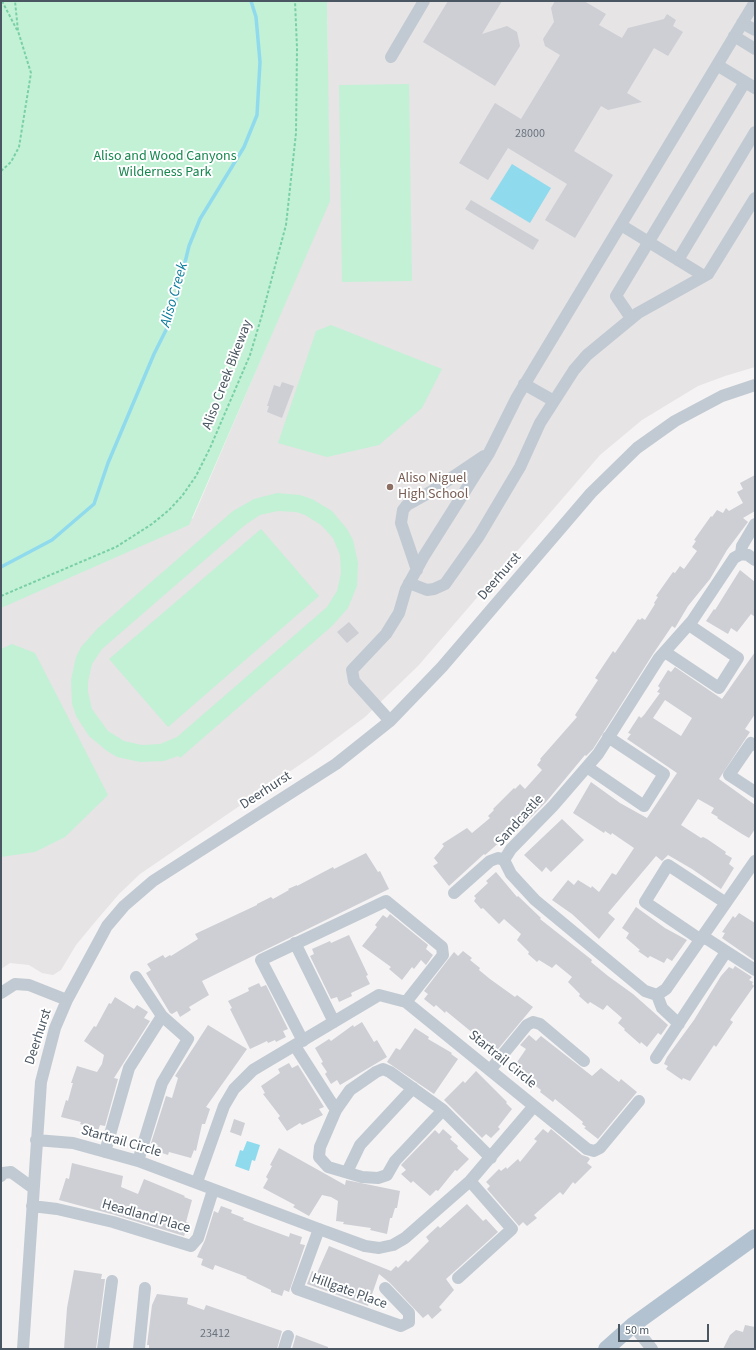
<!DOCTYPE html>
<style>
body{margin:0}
#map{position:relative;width:756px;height:1350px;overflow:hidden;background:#f5f3f3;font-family:"Source Sans 3",sans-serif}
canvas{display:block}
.frame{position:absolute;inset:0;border:2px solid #4a5661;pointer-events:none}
.scale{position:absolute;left:618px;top:1324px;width:91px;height:18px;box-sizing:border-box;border:2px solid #4a5661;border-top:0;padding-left:5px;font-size:12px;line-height:14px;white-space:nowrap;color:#4a5661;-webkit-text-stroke:3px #fff;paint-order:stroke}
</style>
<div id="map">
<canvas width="756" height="1350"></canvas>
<div class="frame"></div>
<div class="scale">50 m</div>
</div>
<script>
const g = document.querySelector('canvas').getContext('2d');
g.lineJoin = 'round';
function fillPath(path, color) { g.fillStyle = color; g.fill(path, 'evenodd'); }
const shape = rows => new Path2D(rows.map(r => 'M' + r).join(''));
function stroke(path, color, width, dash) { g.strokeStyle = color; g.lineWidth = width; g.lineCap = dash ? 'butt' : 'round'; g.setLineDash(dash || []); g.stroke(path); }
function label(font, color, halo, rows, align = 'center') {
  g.font = font + ' "Source Sans 3",sans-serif'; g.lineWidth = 4; g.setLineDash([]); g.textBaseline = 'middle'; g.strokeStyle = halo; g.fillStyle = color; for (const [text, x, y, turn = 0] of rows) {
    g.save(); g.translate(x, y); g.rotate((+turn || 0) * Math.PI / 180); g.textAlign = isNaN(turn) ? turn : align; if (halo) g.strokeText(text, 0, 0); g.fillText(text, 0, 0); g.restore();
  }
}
fillPath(shape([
 [327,1,755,1,755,367,725,376,698,386,642,420,600,455,418,666,365,717,314,755,140,874,119,894,95,922,76,945,61,970,53,975,42,973,29,965,10,963,1,969,1,606,193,518,329,200]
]), '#e6e4e5');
fillPath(shape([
 [1,1,327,1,330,201,189,525,1,608],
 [409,84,412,281,342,282,339,85],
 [331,325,442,369,422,408,379,445,327,457,278,443,316,331],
 [277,493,300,495,312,499,332,511,347,529,353,540,358,563,357,586,348,608,332,626,180,758,178,756,164,761,140,762,117,757,107,751,89,736,76,716,72,704,71,680,76,657,81,647,97,629,233,511,254,499],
 [278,511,296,512,305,515,321,525,333,538,340,555,341,573,337,591,327,607,177,737,160,744,142,745,124,741,108,731,92,709,88,692,88,682,92,664,102,649,245,525,260,515],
 [261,529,319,596,168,727,109,659],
 [12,644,35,653,108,795,65,837,35,852,1,857,1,649]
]), '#c3f1d5');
fillPath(shape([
 [512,164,551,188,530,223,490,199],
 [247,1141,260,1145,255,1161,252,1160,249,1171,235,1166,240,1150,243,1151]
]), '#90daee');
stroke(shape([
 [1,567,52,540,94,504,108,463,154,354,171,320,189,246,200,219,244,147,257,115,260,62,256,17,251,1]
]), '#90daee', 3.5);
fillPath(shape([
 [448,1,502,1,482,34,507,26,517,32,520,46,495,86,423,42],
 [555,1,584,1,606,14,599,25,622,38,628,28,664,19,667,14,676,20,673,26,683,32,668,56,654,48,627,93,642,102,608,110,601,106,574,151,613,175,575,238,545,220,567,184,508,148,488,180,459,163,495,103,521,119,560,55,545,46,543,39,554,22,551,8],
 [471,200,539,240,533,250,465,209],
 [282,382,294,386,282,418,267,412,269,406,267,406,274,385,280,387],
 [755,475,755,511,743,518,748,522,727,550,710,579,688,606,675,628,672,626,653,654,593,749,586,756,585,755,546,802,505,843,502,840,485,855,484,854,449,886,433,866,438,863,434,858,444,846,442,844,467,828,472,833,490,818,488,816,494,810,493,809,514,788,515,789,520,784,525,789,542,770,537,765,541,760,540,759,577,717,575,715,598,680,595,678,613,651,615,653,638,619,640,620,642,618,645,620,655,604,654,603,658,597,656,596,673,572,675,573,680,566,684,569,697,551,692,547,696,541,694,540,711,516,712,517,717,510,723,513,726,508,729,511,743,503,737,492,743,489,740,483],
 [740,570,755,582,755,617,751,614,737,632,731,628,728,634,706,621,714,609,715,610],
 [349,622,359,633,347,643,337,632],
 [755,652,755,714,745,729,750,732,719,779,755,805,755,829,749,838,742,834,717,818,718,817,711,813,714,808,698,799,681,825,701,838,703,837,707,839,726,852,725,854,732,858,729,864,734,868,721,889,692,869,668,855,662,861,656,856,608,913,615,919,599,939,572,914,552,900,568,880,574,885,578,880,591,888,592,886,599,892,612,873,616,875,634,848,612,833,611,835,605,831,604,833,573,813,591,782,620,803,647,818,677,773,627,739,631,734,628,733,639,716,641,718,644,715,660,693,657,692,660,688,658,686,668,670,671,672,675,667,722,699],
 [665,700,692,718,681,736,653,718],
 [562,819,584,840,551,872,546,867,542,872,524,855],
 [366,853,378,872,380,871,389,889,202,981,209,995,189,1007,191,1010,180,1017,177,1011,172,1014,170,1013,146,973,151,970,147,964,163,955,165,958,170,955,171,956,198,939,195,934,257,905,257,904,271,897,273,899,289,890,288,889,297,885,297,886,333,867,334,869],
 [496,872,517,897,518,896,541,918,540,919,592,960,591,962,608,976,633,994,668,1025,661,1035,658,1033,647,1047,641,1042,640,1044,624,1030,625,1029,618,1023,622,1018,607,1005,603,1010,590,1002,588,1004,579,996,580,994,568,982,572,977,556,964,552,968,539,960,537,962,528,954,529,952,517,940,521,934,504,919,499,924,483,908,481,909,474,901,476,898,474,896,488,883,486,881],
 [636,907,665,928,687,940,672,961,667,958,664,963,650,956,648,958,638,951,640,950,626,938,629,933,622,928],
 [739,913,755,923,755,961,722,938,725,933,722,932,733,916,735,918],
 [390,914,428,945,426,949,433,955,426,965,421,960,414,969,412,967,402,980,389,969,391,967,362,946,377,927,375,925,383,915,387,918],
 [349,935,368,975,366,976,370,984,351,993,352,996,339,1002,337,997,331,999,310,956,314,954,312,949,330,941,331,943],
 [463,951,472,958,470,960,480,968,479,970,490,979,515,997,517,995,533,1007,493,1055,480,1045,481,1043,473,1036,474,1034,446,1011,445,1013,436,1005,434,1007,424,999,428,994,424,991,450,957,454,952,458,956],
 [735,966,752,977,749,980,753,982,752,984,754,986,730,1020,733,1022,716,1047,714,1045,690,1081,683,1078,682,1080,666,1069,668,1066,664,1064,667,1057,694,1020,721,976,729,967,733,969],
 [259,983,261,987,266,985,288,1029,283,1031,286,1037,276,1042,275,1040,268,1043,267,1041,250,1049,230,1009,232,1008,228,1001,249,991,248,988],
 [115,997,134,1009,137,1005,148,1012,144,1018,150,1021,114,1078,118,1079,105,1126,100,1125,98,1131,87,1128,87,1126,80,1124,81,1122,61,1117,66,1100,68,1101,73,1083,71,1083,77,1066,97,1072,102,1064,104,1055,84,1041,94,1026,96,1027,109,1003,111,1004],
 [362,1022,374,1042,377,1040,387,1057,340,1085,337,1080,331,1084,325,1074,327,1072,321,1063,323,1062,315,1048,329,1039,331,1041,353,1025,354,1027],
 [208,1025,247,1049,206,1107,210,1109,205,1124,202,1124,196,1151,194,1150,191,1158,169,1152,168,1155,156,1151,158,1145,151,1143,166,1096,172,1098,178,1078,175,1076],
 [415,1028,429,1037,428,1039,452,1053,451,1054,458,1059,434,1094,387,1062,396,1048,400,1050],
 [529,1035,536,1041,541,1036,592,1076,601,1068,619,1082,621,1079,637,1092,598,1139,584,1128,586,1127,582,1124,583,1122,555,1099,553,1102,540,1092,541,1090,527,1079,525,1080,513,1068,526,1049,520,1045],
 [289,1063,292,1068,298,1065,324,1107,319,1109,323,1115,302,1125,300,1123,287,1131,278,1118,280,1116,263,1094,265,1093,261,1086,280,1073,278,1069],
 [476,1071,507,1102,506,1103,512,1109,498,1127,500,1129,491,1138,486,1134,482,1138,444,1100,463,1081,465,1083],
 [234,1119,245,1123,241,1136,230,1132],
 [443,1129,452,1137,450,1139,458,1146,457,1148,469,1159,457,1171,455,1170,438,1191,436,1190,430,1196,413,1181,411,1183,401,1174,406,1170,401,1165,435,1130,439,1134],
 [543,1129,548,1133,551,1129,582,1155,588,1157,590,1159,587,1163,592,1167,575,1184,573,1182,563,1195,560,1192,534,1215,537,1218,527,1226,523,1222,519,1226,487,1189,490,1186,486,1182,499,1169,501,1171,506,1167,507,1169,518,1159,520,1162,537,1141,534,1139],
 [279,1148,345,1185,346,1180,400,1191,397,1208,395,1208,392,1218,390,1218,387,1234,370,1230,371,1228,343,1224,344,1222,336,1221,338,1201,331,1197,322,1195,309,1216,293,1207,295,1205,263,1188,268,1179,266,1177,272,1166,270,1165],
 [72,1163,123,1176,121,1187,138,1194,144,1179,185,1196,184,1197,192,1200,186,1222,189,1223,184,1236,115,1215,59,1200,66,1178,69,1179],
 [467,1204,483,1221,486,1219,498,1232,446,1279,454,1290,439,1307,442,1310,432,1319,428,1314,423,1318,390,1283,379,1274,368,1306,307,1284,312,1271,317,1273,329,1246,391,1271,396,1266,398,1268,406,1260,408,1262,429,1241,426,1237,438,1226,440,1228],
 [221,1206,232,1210,231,1213,244,1218,243,1220,256,1225,289,1237,290,1233,302,1237,300,1244,305,1245,289,1292,284,1290,282,1296,271,1292,271,1290,246,1278,247,1277,215,1265,213,1270,201,1265,203,1259,197,1257,205,1240,214,1211,218,1213],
 [74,1270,102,1274,101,1279,105,1279,96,1349,64,1349,67,1308],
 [157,1294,188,1298,187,1304,204,1310,206,1305,282,1331,277,1349,149,1349,149,1345,147,1345,152,1305],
 [745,1325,755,1327,755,1349,723,1349,730,1335,736,1330,743,1332],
 [296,1335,328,1347,328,1349,292,1349]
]), '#cdcfd5');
stroke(shape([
 [2,1,17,30],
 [1,171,11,162,19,147,31,73,18,31,15,1],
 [1,596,116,547,152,524,169,510,182,496,196,476,210,448,250,355,262,315,286,225,296,133,297,48,295,1]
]), '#7ad0a6', 2, [3, 2]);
stroke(shape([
 [742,23,755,30],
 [734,36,755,49],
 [391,57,424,1],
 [717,65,755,88],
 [621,225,704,276],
 [678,260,755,132],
 [631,318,616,296,745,82],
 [524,384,554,401],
 [741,554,742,546,755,524],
 [755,560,748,555,741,554,734,558,692,621,659,658,598,754,553,806,511,849,504,860,511,874,535,900,645,991,657,995,666,989,755,861],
 [417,570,401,523,403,510,407,505,432,491,484,456],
 [409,583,427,590,434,589,445,584,479,536,520,467,540,423,574,370,587,355,638,313,708,274,755,198],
 [665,652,719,688,738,658,689,625],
 [390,721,354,681,352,670,386,634,399,613,406,589,424,556,489,453,517,397,755,2],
 [755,745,751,743,729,775,755,792],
 [587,767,644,806,664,774,608,737],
 [454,893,490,861,498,858,504,860],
 [704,937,755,970],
 [701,940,645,902,668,865,726,903],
 [295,943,334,1022],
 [1,993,15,984,29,985,67,1000],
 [657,995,662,1008,679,1024],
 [303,1041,261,960,386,901,442,947,443,955,406,1002],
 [295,1046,336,1110,320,1147,319,1157,328,1167,362,1177,378,1178,387,1175,395,1161,443,1110],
 [656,1058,726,952],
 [491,1069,527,1025,533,1022,540,1024,584,1061],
 [534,1106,587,1149,594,1151,600,1148,639,1101],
 [336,1110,350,1090,376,1072,383,1069,390,1072,443,1110,491,1158],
 [36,1140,73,1143,138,1161,319,1229,365,1246,379,1248,393,1245,405,1238,470,1181,534,1106,406,1002,379,995,253,1070,234,1089,224,1106,197,1182],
 [105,1152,129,1068,162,1016,136,977],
 [138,1161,162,1083,188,1039,162,1016],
 [347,1172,360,1145,413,1088],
 [1,1176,3,1173,11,1172,33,1188],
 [32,1206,57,1209,113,1222,191,1246,198,1238,213,1190],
 [319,1229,297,1289,401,1326,409,1322,409,1313,385,1288],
 [458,1278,512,1229,470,1181],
 [633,1325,652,1349],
 [23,1349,41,1082,55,1028,67,1000,107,926,124,906,153,881,336,764,390,721,442,667,591,493,637,448,675,421,722,396,755,385],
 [103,1349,112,1281],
 [139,1349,145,1288],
 [284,1349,288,1336]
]), '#c1cad2', 12);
stroke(shape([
 [606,1349,633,1325,755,1237]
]), '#b3c2d1', 16);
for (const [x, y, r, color] of [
 [390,487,4,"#8d6e63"]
]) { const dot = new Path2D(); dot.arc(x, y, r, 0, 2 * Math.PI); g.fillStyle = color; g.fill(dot); stroke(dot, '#fff', 1.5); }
label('12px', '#6b747e', null, [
 ["28000",530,134],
 ["23412",215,1334]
]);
label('14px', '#17864f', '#fff', [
 ["Aliso and Wood Canyons",165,157],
 ["Wilderness Park",165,173]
]);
label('14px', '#4a5661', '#fff', [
 ["Aliso Creek Bikeway",228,375,-69],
 ["Deerhurst",500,577,-49],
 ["Deerhurst",266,791,-33],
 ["Sandcastle",520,821,-48],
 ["Deerhurst",39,1037,-72],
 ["Startrail Circle",502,1060,39],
 ["Startrail Circle",121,1142,16],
 ["Headland Place",146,1217,16],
 ["Hillgate Place",349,1292,20]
]);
label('14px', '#785e54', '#fff', [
 ["Aliso Niguel",398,479],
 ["High School",398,495]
], 'left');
label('italic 15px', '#0c7c9b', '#fff', [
 ["Aliso Creek",175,295,-74]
]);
</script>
